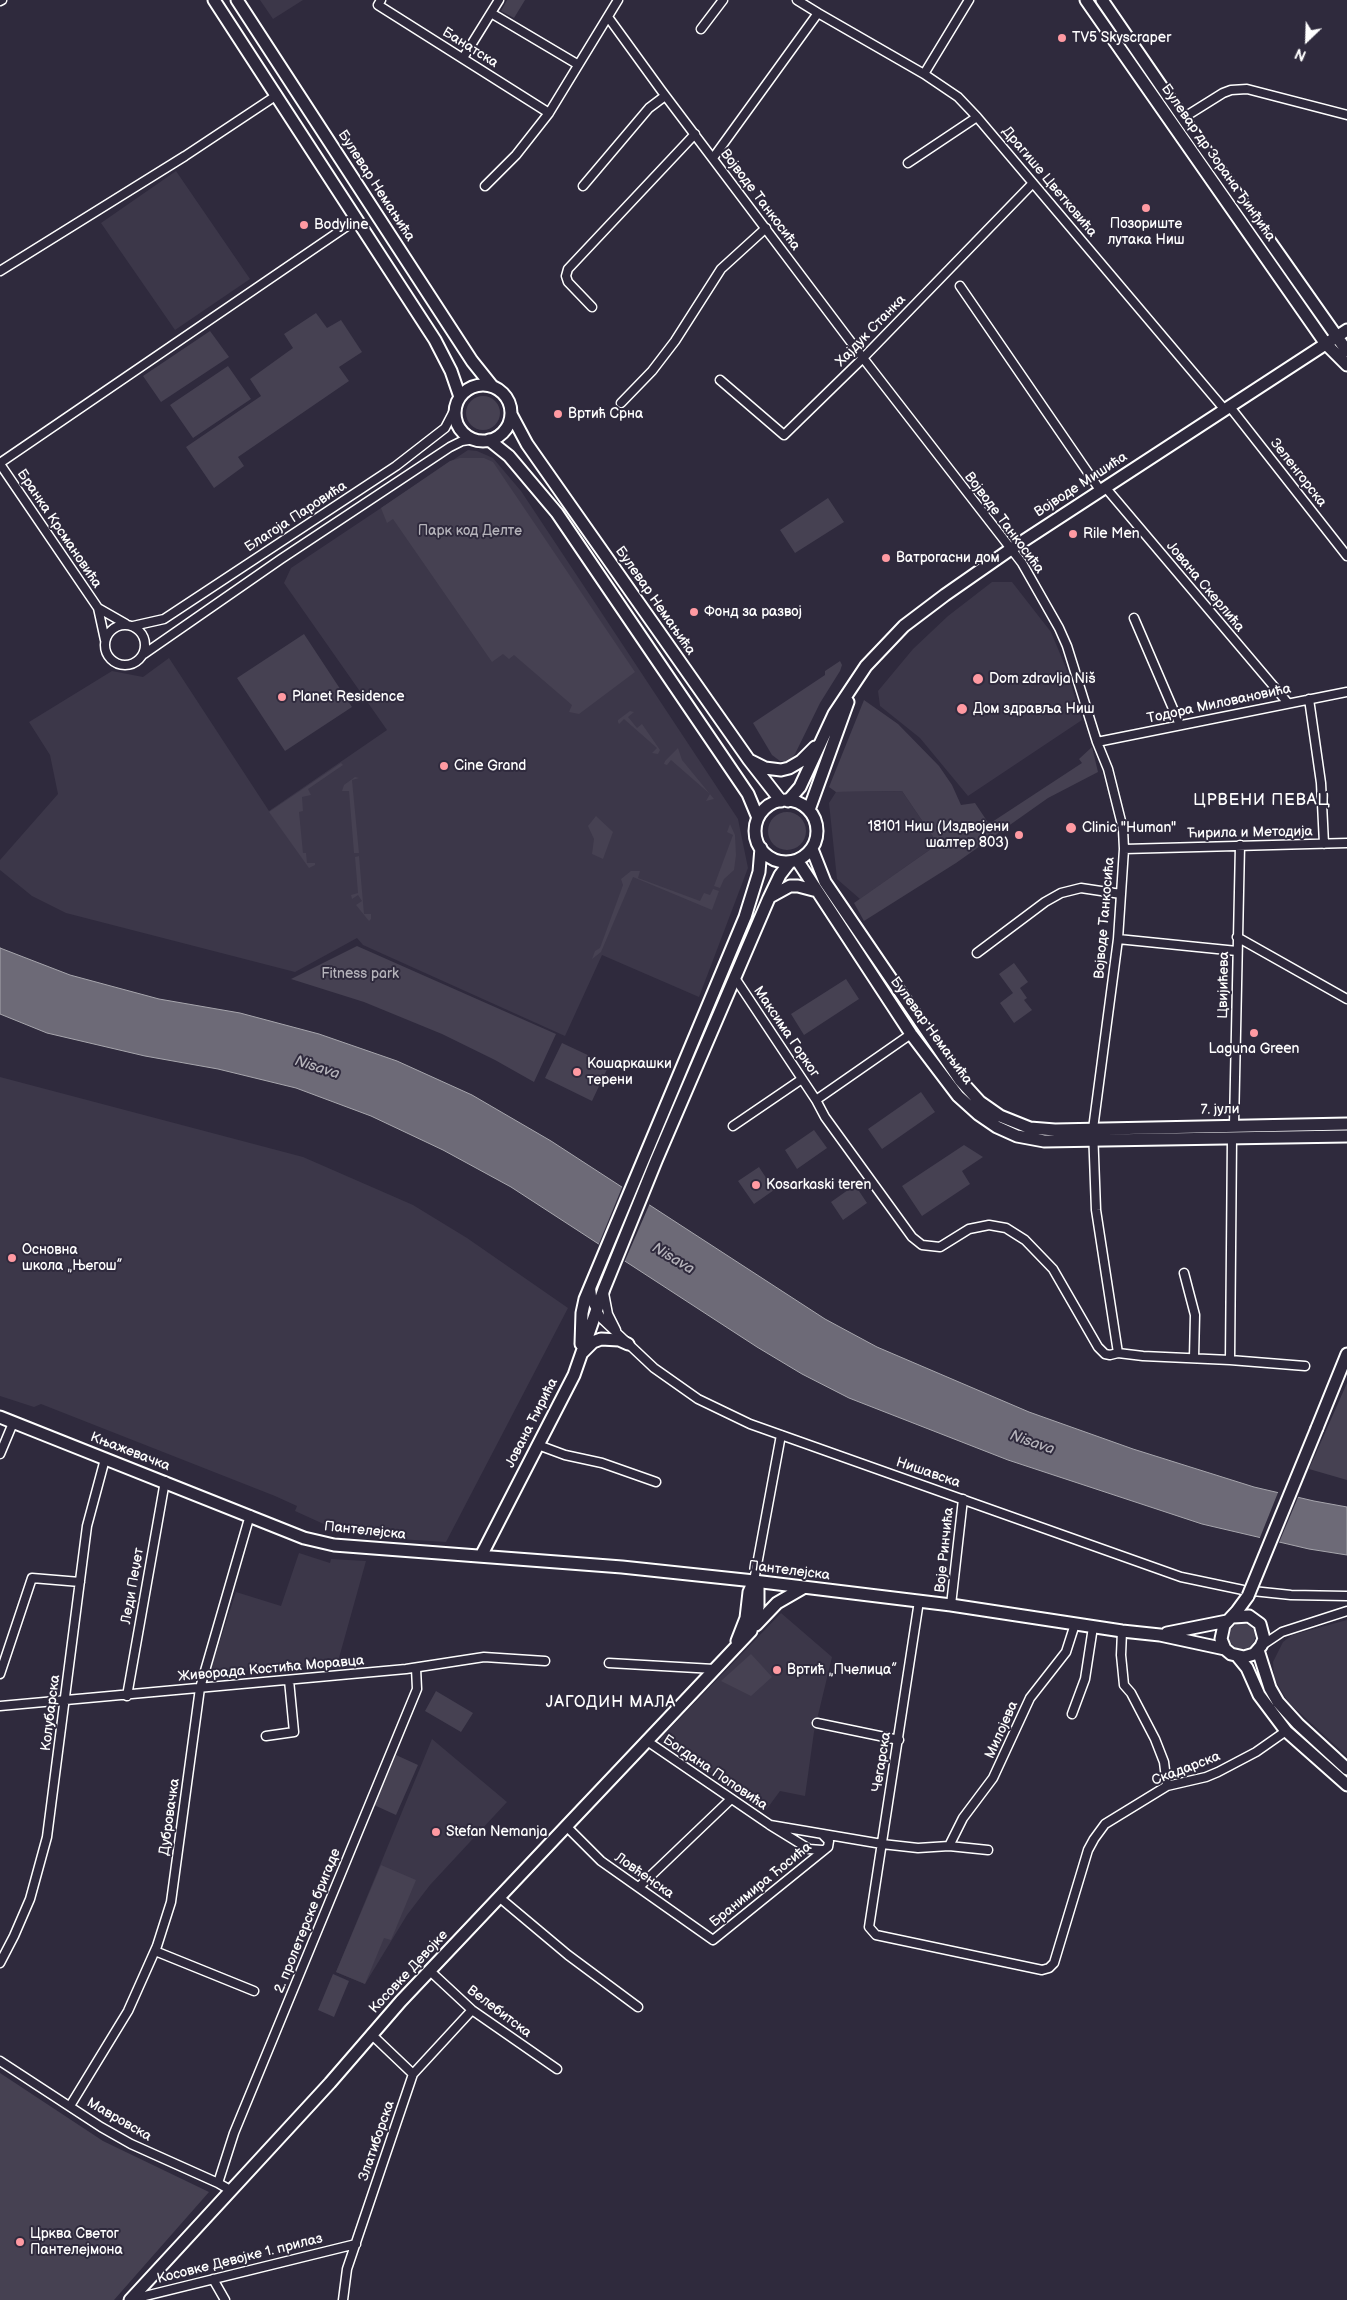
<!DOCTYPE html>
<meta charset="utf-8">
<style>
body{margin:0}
#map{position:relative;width:1347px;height:2300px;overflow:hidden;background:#2f2a3d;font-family:"Balsamiq Sans",sans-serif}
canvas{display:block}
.north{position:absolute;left:1282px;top:15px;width:50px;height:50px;-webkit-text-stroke:4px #2f2a3d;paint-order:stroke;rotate:204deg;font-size:14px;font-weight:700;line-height:20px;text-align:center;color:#fff}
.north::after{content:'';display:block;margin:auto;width:18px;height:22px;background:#fff;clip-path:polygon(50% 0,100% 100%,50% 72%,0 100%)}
</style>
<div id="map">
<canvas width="1347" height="2300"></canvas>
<div class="north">N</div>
</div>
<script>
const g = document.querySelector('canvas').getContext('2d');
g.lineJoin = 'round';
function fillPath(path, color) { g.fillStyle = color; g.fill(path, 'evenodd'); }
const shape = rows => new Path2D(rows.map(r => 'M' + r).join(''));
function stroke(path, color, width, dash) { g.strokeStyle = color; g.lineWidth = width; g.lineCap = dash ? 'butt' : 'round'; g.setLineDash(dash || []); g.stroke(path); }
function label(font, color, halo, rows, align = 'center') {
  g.font = font + ' "Balsamiq Sans",sans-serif'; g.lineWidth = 4; g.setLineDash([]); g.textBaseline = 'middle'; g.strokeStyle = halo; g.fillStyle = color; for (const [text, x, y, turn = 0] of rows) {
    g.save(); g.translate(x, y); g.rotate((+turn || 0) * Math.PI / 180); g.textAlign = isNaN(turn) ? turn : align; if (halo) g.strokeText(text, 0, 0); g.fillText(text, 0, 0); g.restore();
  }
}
fillPath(shape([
 [260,0,303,0,273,19],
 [176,171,250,279,175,330,101,223],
 [468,450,477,451,493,458,521,491,738,819,748,868,699,997,602,955,565,1036,363,945,357,938,295,972,66,913,32,896,0,870,0,860,58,794,50,755,29,722,112,671,143,677,169,658,269,811,387,730,284,583,291,568],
 [992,582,1012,582,1051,632,1066,668,1082,720,968,796,920,738,880,706,878,691,913,649,948,616],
 [902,791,938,844,860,899,837,879,829,803,836,792],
 [0,1077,303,1157,413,1205,467,1238,568,1308,446,1542,382,1538,328,1526,295,1511,297,1506,275,1496,41,1404,34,1407,0,1396],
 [299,1553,330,1563,331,1559,366,1561,337,1665,222,1672,211,1668,236,1592,281,1606],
 [781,1613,832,1657,814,1732,805,1796,780,1791,766,1810,660,1739],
 [1347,1620,1347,1756,1288,1702,1274,1678,1273,1662,1283,1642,1292,1635],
 [432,1739,507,1802,430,1885,407,1915,365,1984,336,1972]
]), '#3c3749');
fillPath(shape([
 [507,0,525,0,514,18,501,11],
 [316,313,327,328,341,320,362,352,339,367,349,381,238,457,244,466,214,488,186,447,261,396,250,379,293,348,284,334],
 [210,331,229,357,161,402,143,376],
 [228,366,251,399,193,438,170,405],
 '466 413a17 17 0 1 1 34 0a17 17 0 1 1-34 0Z',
 [460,458,484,458,493,462,635,672,579,714,569,712,572,705,514,655,509,659,503,654,492,662,393,519,387,523,381,508,450,461],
 [828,498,844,522,795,553,780,530],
 [304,634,352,707,285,751,237,678],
 [840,661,842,665,840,671,820,703,795,754,789,761,780,761,772,755,753,723,825,675,825,671],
 [864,700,898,724,939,766,952,785,961,805,975,803,989,824,1082,763,1079,759,1092,747,1098,772,1048,798,956,863,864,921,854,903,938,844,902,791,836,792,829,787],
 [630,711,634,712,628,717,637,728,642,724,660,750,658,754,652,753,657,748,624,719,619,724,618,722,618,720],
 [678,748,682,760,714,799,706,801,710,794,671,760,667,765,664,764,665,761],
 [341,763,343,765,308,789,311,795,302,797,303,811,299,812,303,853,306,853,307,863,315,863,315,865,309,868,269,812],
 [355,777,359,778,352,780,359,853,354,853,349,791,342,791,344,785],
 '768 831a19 19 0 1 1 38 0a19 19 0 1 1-38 0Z',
 [596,816,613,832,603,859,592,854,594,839,588,826],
 [730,824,735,835,736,855,734,870,724,879,720,888,714,886,733,835,727,832],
 [359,856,364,914,371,914,371,919,369,921,356,905,362,901,358,895,352,899,351,895,358,893,355,857],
 [631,871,640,871,638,878,700,901,704,893,710,895,713,889,719,891,712,910,633,877,601,952,592,959,595,951,600,948,623,885,621,879],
 [357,946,556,1034,534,1082,495,1060,442,1034,364,1002,291,979],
 [1014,963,1028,982,1020,988,1027,998,1024,1000,1032,1010,1014,1023,1000,1003,1013,993,999,974],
 [846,979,859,999,804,1035,791,1014],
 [562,1043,609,1065,592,1101,545,1078],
 [921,1092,935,1112,882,1149,868,1129],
 [814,1130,827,1148,797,1169,785,1150],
 [964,1145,983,1157,962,1171,970,1184,922,1216,902,1186],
 [759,1167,774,1190,754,1204,738,1181],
 [855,1185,867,1203,843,1220,831,1202],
 [1347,1383,1347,1480,1309,1469],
 '1229 1636a13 13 0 1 1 26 0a13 13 0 1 1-26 0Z',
 [751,1654,772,1677,751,1696,721,1681],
 [436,1691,473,1713,461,1732,425,1711],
 [396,1755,418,1765,396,1815,374,1805],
 [381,1865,416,1880,391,1940,384,1938,365,1984,336,1972],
 [333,1974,349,1981,334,2017,318,2010],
 [0,2073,103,2141,209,2192,114,2300,0,2300]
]), '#464152');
const water = shape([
 [0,948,70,975,159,999,240,1013,319,1034,397,1061,472,1095,551,1141,825,1319,877,1347,1029,1412,1133,1449,1254,1487,1314,1501,1347,1507,1347,1555,1309,1549,1202,1524,1008,1460,849,1398,802,1374,757,1347,511,1187,443,1150,371,1116,296,1088,218,1069,145,1056,47,1033,0,1014,0,948]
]);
fillPath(water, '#6d6a77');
stroke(water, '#a7a6ad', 1);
fillPath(shape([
 [623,1185,650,1203,624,1263,598,1246],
 [1279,1490,1299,1495,1278,1545,1259,1540]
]), '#2f2a3d');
const street = shape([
 [381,0,378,5,549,113],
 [797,0,818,13],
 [0,1,2,0],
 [491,13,577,64],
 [608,17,661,90,863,358,1022,563,1059,628,1067,646,1097,742,1108,769,1123,829,1124,849,1118,939,1093,1129,1096,1210,1118,1353],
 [701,29,723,0],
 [463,58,499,0],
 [924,74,969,0],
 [1183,118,1223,93,1231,90,1247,89,1347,115],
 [713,158,818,13,924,74,958,97,977,117,1225,410],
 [908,163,977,117],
 [485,186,516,155,549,113,618,0],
 [583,186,649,108,665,96],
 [0,271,185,156,277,95],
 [960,286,1100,490],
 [592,307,568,282,566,276,568,269,695,134],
 [720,380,784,435,863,358,1033,183],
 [621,403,652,371,675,341,721,269,766,228],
 [1230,407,1347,556],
 [0,463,356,220],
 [0,464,98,608,126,624],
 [1105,487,1287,702],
 [98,608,105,640],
 [1134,618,1180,725],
 '105 645a20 20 0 1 1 40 0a20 20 0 1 1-40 0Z',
 [133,626,164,619,396,466,445,428,456,407],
 [144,654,281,559,450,447,462,441,475,439],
 [1309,699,1321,783,1324,844],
 [1097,742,1347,692],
 [1124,849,1347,843],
 [1237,937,1347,999],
 [1118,939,1237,951],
 [977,953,1045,902,1061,893,1081,888,1121,894],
 [735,978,816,1100,825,1117,912,1237,922,1245,940,1247,969,1229,989,1225,1006,1228,1025,1240,1053,1269,1098,1347,1105,1354,1110,1355,1118,1353,1143,1356,1230,1360,1305,1366],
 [816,1100,911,1034],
 [1234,1125,1240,845],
 [733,1126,802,1079],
 [1184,1273,1195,1315,1194,1358],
 [591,1288,593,1304,602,1319,654,1368,698,1399,750,1424,1181,1577,1243,1590,1291,1595,1347,1596],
 [604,1293,608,1314,616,1330],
 [1230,1360,1232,1138],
 [538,1445,565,1455,602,1463,656,1482],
 [0,1454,13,1423],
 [754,1581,781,1435],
 [919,1601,869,1927,876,1935,1042,1970,1049,1968,1054,1963,1088,1850,1094,1839,1105,1824,1167,1786,1206,1777,1218,1772,1256,1752,1286,1731],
 [951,1605,963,1499],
 [1122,1631,1121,1655,1124,1685,1131,1693,1155,1739,1164,1762,1167,1786],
 [1261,1646,1282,1632,1347,1611],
 [609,1663,714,1669],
 [0,1674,32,1578,80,1582],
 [127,1696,165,1481],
 [0,1706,406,1669,484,1657,545,1661],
 [1072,1714,1085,1679,1093,1627],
 [817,1723,899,1740],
 [266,1736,294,1732,289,1680],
 [647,1741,770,1825,809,1849,822,1850],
 [770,1825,882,1844,918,1848,949,1846,988,1850],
 [567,1827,601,1861,713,1940,828,1847,829,1841,823,1835],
 [949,1846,963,1818,993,1778,1030,1698,1066,1652,1075,1624],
 [639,1887,730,1800],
 [500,1898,568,1955,638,2007],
 [155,1951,254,1991],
 [0,1963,14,1936,30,1899,47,1837,87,1526,105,1459],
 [430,1971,472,2010,557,2069],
 [371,2034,413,2074],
 [0,2061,101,2127,131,2144,218,2183,230,2190],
 [70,2106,128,2011,157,1946,171,1902,200,1688,250,1515],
 [218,2183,234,2133,417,1689,416,1668],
 [213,2279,225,2300],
 [133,2299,356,2244],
 [343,2300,347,2269,413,2074,472,2010]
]);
const secondary = shape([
 [214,0,435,340,451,371,460,397],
 [237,0,472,361,492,386],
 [1086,0,1326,344,1347,365],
 [1102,0,1183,118,1347,351],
 '455 413a28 28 0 1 1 56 0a28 28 0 1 1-56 0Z',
 [511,414,527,444,749,760,781,801],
 [489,440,509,456,557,513,748,794,758,818],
 [751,761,765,768,781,770,789,768,801,761,815,747],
 '755 831a31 31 0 1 1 62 0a31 31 0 1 1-62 0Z',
 [788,801,800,787,834,714,866,666,904,626,945,595,1011,549,1347,330],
 [809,810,848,702],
 [812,849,825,882,960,1080,980,1102,1000,1116,1030,1128,1055,1130,1347,1124],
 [797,860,911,1034,958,1096,978,1114,997,1127,1017,1136,1044,1141,1347,1136],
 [770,897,790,886,798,886,817,891],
 [581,1344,582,1313,585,1299,745,917,759,872,761,848],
 [582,1353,593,1342,601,1339,619,1340,628,1344],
 [0,1417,304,1538,334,1545,622,1567,754,1581,951,1605,1122,1631,1160,1635,1225,1649],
 [1317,1428,1347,1354],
 [481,1556,574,1375,604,1289,656,1161,769,898,780,875,790,862],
 [1233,1617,1249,1616,1260,1624,1264,1639,1261,1646,1254,1654,1244,1657,1231,1654,1225,1649,1221,1639,1224,1625,1237,1611,1248,1596],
 [756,1625,777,1603,803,1588],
 [1167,1633,1227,1621],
 [737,1641,746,1618,749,1592,754,1581],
 [1258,1650,1270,1688,1278,1702,1298,1724,1347,1769],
 [1238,1657,1247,1668,1259,1695,1286,1731,1347,1785],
 [130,2300,330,2083,401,2001,751,1631,758,1607,758,1586,754,1581]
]);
stroke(street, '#fff', 11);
stroke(secondary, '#fff', 15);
stroke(street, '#2f2a3d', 8);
stroke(secondary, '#2f2a3d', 11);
const secondaryBridge = shape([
 [1248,1596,1317,1428]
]);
stroke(secondaryBridge, '#fff', 15, []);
stroke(secondaryBridge, '#2f2a3d', 11);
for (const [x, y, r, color] of [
 [1062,38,5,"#ff9aa2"],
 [1146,208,5,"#ff9aa2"],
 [304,225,5,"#ff9aa2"],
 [558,414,5,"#ff9aa2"],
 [1073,534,5,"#ff9aa2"],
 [886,558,5,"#ff9aa2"],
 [694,612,5,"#ff9aa2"],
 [978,679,6,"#ff9aa2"],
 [282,697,5,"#ff9aa2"],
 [962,709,6,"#ff9aa2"],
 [444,766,5,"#ff9aa2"],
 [1071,828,6,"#ff9aa2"],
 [1019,835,5,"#ff9aa2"],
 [1254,1033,5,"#ff9aa2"],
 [577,1072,5,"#ff9aa2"],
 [756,1185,5,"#ff9aa2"],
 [12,1258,5,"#ff9aa2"],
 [777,1670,5,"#ff9aa2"],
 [436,1832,5,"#ff9aa2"],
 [20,2242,5,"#ff9aa2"]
]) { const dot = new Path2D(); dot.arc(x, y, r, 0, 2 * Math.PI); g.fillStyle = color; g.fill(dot); stroke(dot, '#2f2a3d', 2); }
label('14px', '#fff', '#2f2a3d', [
 ["TV5 Skyscraper",1072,38],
 ["Позориште",1146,224,"center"],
 ["лутака Ниш",1146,240,"center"],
 ["Bodyline",314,225],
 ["Вртић Срна",568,414],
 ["Rile Men",1083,534],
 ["Ватрогасни дом",896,558],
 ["Фонд за развој",704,612],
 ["Dom zdravlja Niš",989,679],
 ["Planet Residence",292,697],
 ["Дом здравља Ниш",973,709],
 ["Cine Grand",454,766],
 ["18101 Ниш (Издвојени",1009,827,"right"],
 ["шалтер 803)",1009,843,"right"],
 ["Clinic \"Human\"",1082,828],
 ["Laguna Green",1254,1049,"center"],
 ["Кошаркашки",587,1064],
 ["терени",587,1080],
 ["Kosarkaski teren",766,1185],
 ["Основна",22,1250],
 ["школа „Његош”",22,1266],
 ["Вртић „Пчелица”",787,1670],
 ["Stefan Nemanja",446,1832],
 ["Црква Светог",30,2234],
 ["Пантелејмона",30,2250]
], 'left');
label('14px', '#fff', '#2f2a3d', [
 ["Банатска",470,48,32],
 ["Булевар др Зорана Ђинђића",1218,163,55],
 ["Драгише Цветковића",1049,182,50],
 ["Булевар Немањића",376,186,57],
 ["Војводе Танкосића",760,200,53],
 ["Хајдук Станка",871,331,-46],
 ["Зеленгорска",1298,473,52],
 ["Војводе Мишића",1081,485,-33],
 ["Благоја Паровића",296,517,-33],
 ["Војводе Танкосића",1004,523,53],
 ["Бранка Крсмановића",59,529,56],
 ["Јована Скерлића",1205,587,50],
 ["Булевар Немањића",655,601,55],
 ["Тодора Миловановића",1219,704,-12],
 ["Ћирила и Методија",1250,833,-1],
 ["Војводе Танкосића",1105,918,-85],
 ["Цвијићева",1224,985,-89],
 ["Булевар Немањића",931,1031,54],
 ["Максима Горког",786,1032,56],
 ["7. јули",1220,1110,-1],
 ["Јована Ћирића",532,1423,-63],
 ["Књажевачка",130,1452,21],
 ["Нишавска",928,1473,19],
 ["Пантелејска",365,1531,6],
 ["Воје Ринчића",945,1550,-84],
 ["Пантелејска",789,1571,7],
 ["Леди Пеџет",133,1586,-80],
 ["Живорада Костића Моравца",271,1669,-5],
 ["Колубарска",51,1713,-83],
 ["Милојева",1002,1730,-66],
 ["Чегарска",882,1762,-81],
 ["Скадарска",1186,1769,-21],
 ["Богдана Поповића",715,1773,34],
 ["Дубровачка",170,1817,-82],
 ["Ловћенска",644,1876,35],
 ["Бранимира Ћосића",761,1885,-39],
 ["2. пролетерске бригаде",308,1921,-68],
 ["Косовке Девојке",409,1972,-47],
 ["Велебитска",499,2012,37],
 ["Мавровска",119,2120,30],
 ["Златиборска",377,2141,-71],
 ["Косовке Девојке 1. прилаз",240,2259,-14]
]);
label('14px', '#b5b3ba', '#2f2a3d', [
 ["Парк код Делте",470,531],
 ["Fitness park",360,974]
]);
label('italic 15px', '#b6b4bb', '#2f2a3d', [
 ["Nisava",317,1068,18],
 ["Nisava",673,1259,31],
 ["Nisava",1032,1443,19]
]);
g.letterSpacing = '1px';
label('16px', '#fff', '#2f2a3d', [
 ["ЦРВЕНИ ПЕВАЦ",1262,801],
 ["ЈАГОДИН МАЛА",611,1703]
]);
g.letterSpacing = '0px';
</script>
